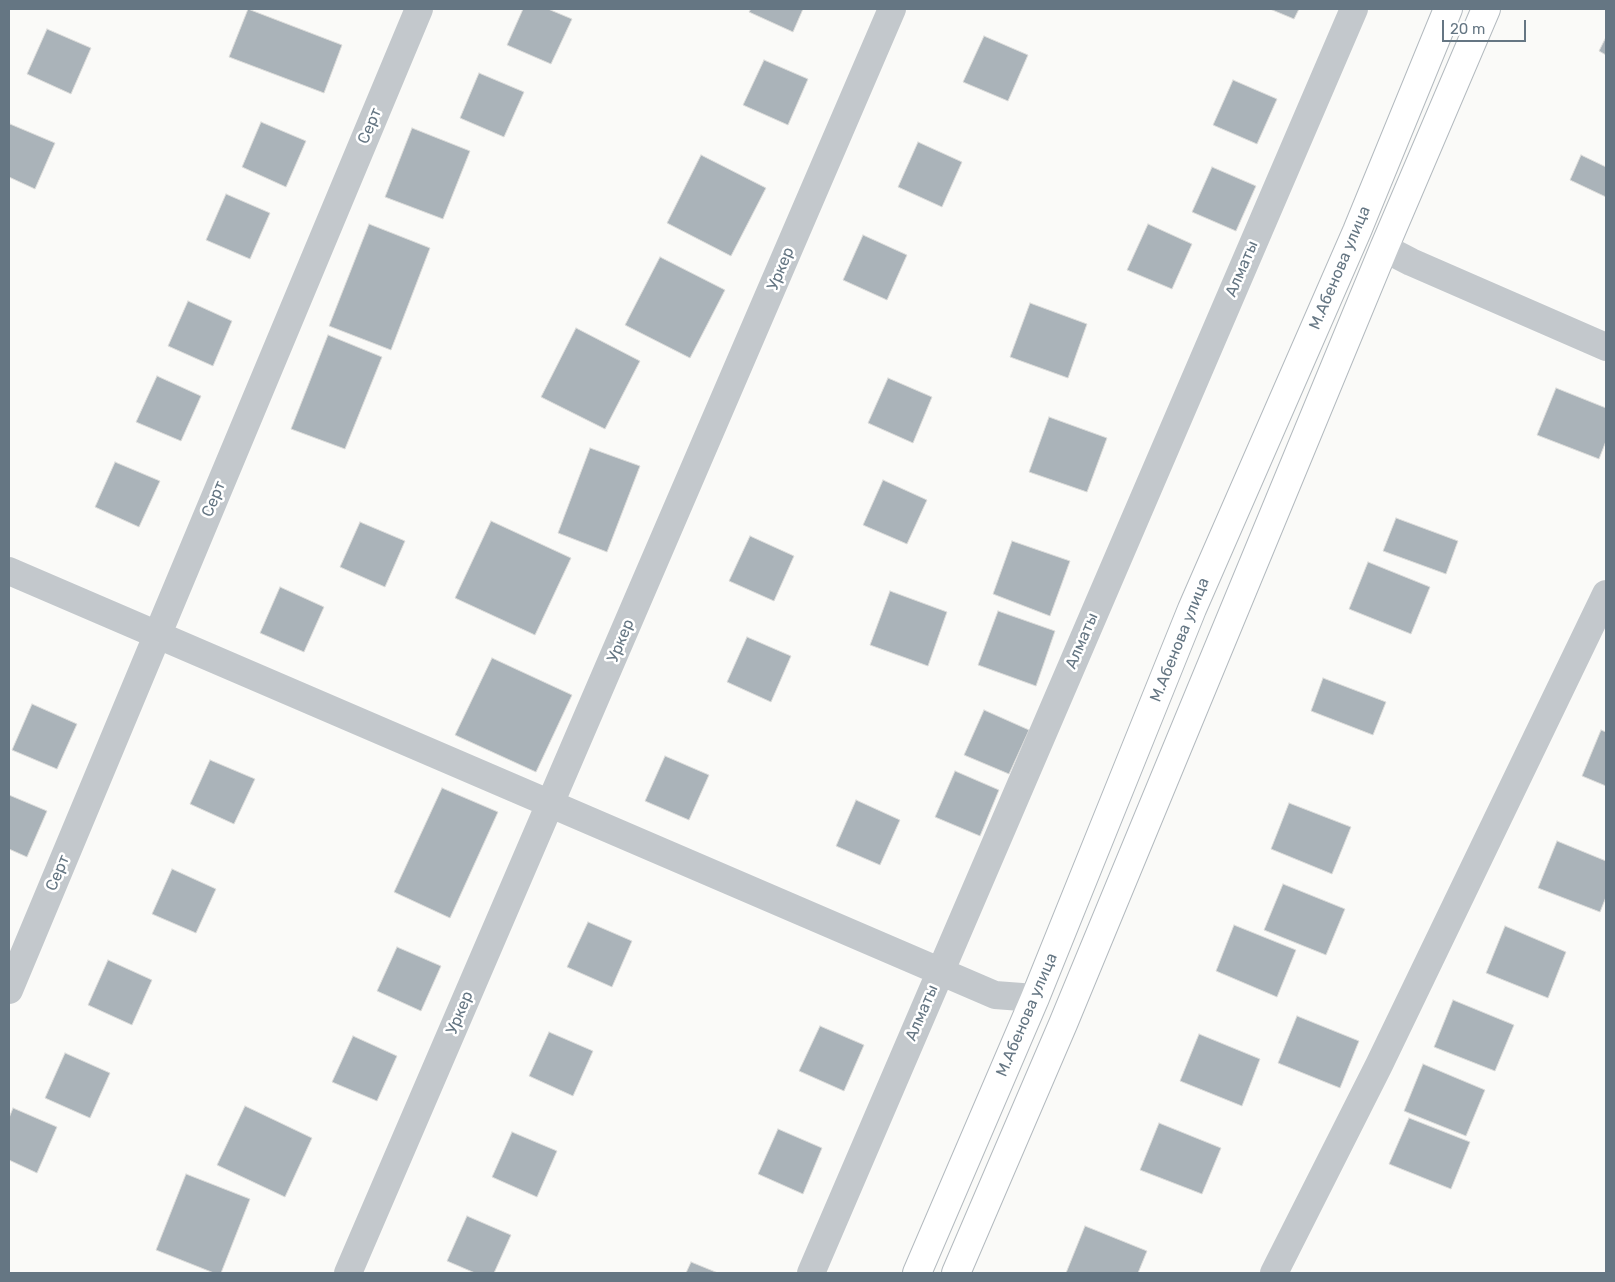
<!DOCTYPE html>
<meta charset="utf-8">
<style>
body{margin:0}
#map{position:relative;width:1615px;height:1282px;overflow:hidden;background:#fafaf8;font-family:Rubik,sans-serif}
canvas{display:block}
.frame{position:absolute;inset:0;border:10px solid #657683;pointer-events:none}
.scale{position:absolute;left:1442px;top:20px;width:84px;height:22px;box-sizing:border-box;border:2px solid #657683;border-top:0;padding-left:6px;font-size:15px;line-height:18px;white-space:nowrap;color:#657683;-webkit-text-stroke:4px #fff;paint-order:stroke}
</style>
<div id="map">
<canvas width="1615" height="1282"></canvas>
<div class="frame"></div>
<div class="scale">20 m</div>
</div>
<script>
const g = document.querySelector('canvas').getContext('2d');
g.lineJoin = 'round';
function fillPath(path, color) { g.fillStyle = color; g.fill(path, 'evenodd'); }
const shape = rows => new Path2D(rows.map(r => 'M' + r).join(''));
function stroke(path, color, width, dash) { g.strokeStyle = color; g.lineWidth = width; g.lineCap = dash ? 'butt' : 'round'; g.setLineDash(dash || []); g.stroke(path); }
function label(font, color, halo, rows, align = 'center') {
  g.font = font + ' Rubik,sans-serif'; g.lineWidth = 5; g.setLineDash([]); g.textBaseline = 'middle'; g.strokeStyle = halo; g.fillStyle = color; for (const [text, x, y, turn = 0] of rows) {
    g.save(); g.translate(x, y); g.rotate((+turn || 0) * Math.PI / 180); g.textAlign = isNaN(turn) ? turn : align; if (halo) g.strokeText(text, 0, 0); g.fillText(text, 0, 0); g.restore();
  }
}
const building = shape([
 [248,9,342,45,324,93,229,57,248,9],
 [523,9,548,9,572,19,551,64,507,45,523,9],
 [751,9,803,9,793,32,749,12,751,9],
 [1270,9,1299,9,1294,19,1270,9],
 [47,29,91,48,71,94,27,74,47,29],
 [984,36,1028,55,1008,101,963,82,984,36],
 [1606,37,1606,55,1599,51,1606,37],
 [764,60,808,79,788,125,743,105,764,60],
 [479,73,524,92,504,137,460,118,479,73],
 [1233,80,1277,99,1257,144,1213,125,1233,80],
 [261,122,306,141,286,187,242,167,261,122],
 [10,124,55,143,35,189,9,177,9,127,10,124],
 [412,128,470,151,443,219,385,197,412,128],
 [918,142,962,162,942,207,898,187,918,142],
 [701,155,766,188,731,256,667,223,701,155],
 [1581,155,1606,167,1606,197,1570,180,1581,155],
 [1212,167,1256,186,1236,231,1192,212,1212,167],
 [226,194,270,213,250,259,206,240,226,194],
 [369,224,430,248,391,350,329,326,369,224],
 [1148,224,1192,244,1172,289,1127,270,1148,224],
 [863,235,907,255,887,300,843,280,863,235],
 [660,257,725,290,690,358,625,325,660,257],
 [188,301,232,321,213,366,168,346,188,301],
 [1030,303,1087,324,1068,378,1010,357,1030,303],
 [576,328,640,361,605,429,541,397,576,328],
 [328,335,382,357,345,449,291,429,328,335],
 [157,376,201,396,181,441,136,422,157,376],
 [888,378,932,397,913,443,868,423,888,378],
 [1556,388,1606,408,1606,441,1599,459,1537,435,1556,388],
 [1049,417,1107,438,1087,492,1029,472,1049,417],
 [590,448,640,466,607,552,558,533,590,448],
 [115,462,160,481,139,527,95,507,115,462],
 [883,480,927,500,907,544,863,525,883,480],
 [1396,518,1458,541,1446,574,1383,551,1396,518],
 [491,521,571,558,535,635,455,598,491,521],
 [360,522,405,541,385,587,340,567,360,522],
 [750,536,794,556,774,601,729,581,750,536],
 [1012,541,1070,561,1050,616,993,594,1012,541],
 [1368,562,1430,587,1411,634,1349,609,1368,562],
 [280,587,324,607,304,652,260,633,280,587],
 [890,591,947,612,928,666,870,645,890,591],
 [998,611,1055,631,1036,686,978,665,998,611],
 [747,637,791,656,771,702,727,682,747,637],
 [492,658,572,695,536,772,455,735,492,658],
 [1323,678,1386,702,1373,735,1311,711,1323,678],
 [32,704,77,724,57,769,12,750,32,704],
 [984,710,1029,730,1009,774,964,755,984,710],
 [1601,730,1606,732,1606,786,1582,776,1601,730],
 [665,756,709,775,689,820,645,801,665,756],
 [210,760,255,779,234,824,190,804,210,760],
 [955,771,999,790,980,836,935,817,955,771],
 [442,788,498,812,450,918,394,892,442,788],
 [9,795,47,811,27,857,9,849,9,795],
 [856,800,900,820,880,865,836,846,856,800],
 [1289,803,1351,827,1332,874,1271,849,1289,803],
 [1557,841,1606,861,1606,897,1600,912,1538,888,1557,841],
 [172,869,216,889,196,933,152,914,172,869],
 [1283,884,1345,909,1326,955,1264,930,1283,884],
 [588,922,632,941,612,987,567,967,588,922],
 [1234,925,1296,950,1277,997,1216,971,1234,925],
 [1505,926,1566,952,1548,998,1486,973,1505,926],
 [397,947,441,966,421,1011,377,991,397,947],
 [108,960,152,980,132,1025,88,1005,108,960],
 [1453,1000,1514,1025,1495,1071,1434,1047,1453,1000],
 [1297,1016,1359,1041,1340,1088,1278,1063,1297,1016],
 [820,1026,864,1045,844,1091,799,1071,820,1026],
 [549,1032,593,1051,573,1096,529,1076,549,1032],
 [1199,1034,1260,1059,1242,1106,1180,1081,1199,1034],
 [353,1036,397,1056,377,1101,332,1082,353,1036],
 [65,1053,110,1073,90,1118,45,1098,65,1053],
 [1423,1064,1485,1090,1466,1136,1404,1111,1423,1064],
 [245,1106,312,1138,285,1197,217,1165,245,1106],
 [13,1108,57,1127,37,1173,9,1160,9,1118,13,1108],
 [1409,1118,1470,1142,1451,1189,1389,1164,1409,1118],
 [1159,1123,1221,1148,1202,1194,1140,1170,1159,1123],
 [778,1129,822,1148,803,1194,758,1174,778,1129],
 [512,1132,557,1151,537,1197,492,1177,512,1132],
 [186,1174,250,1199,221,1273,214,1273,156,1250,186,1174],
 [467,1216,511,1235,494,1273,475,1273,447,1261,467,1216],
 [1085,1226,1147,1251,1138,1273,1066,1273,1085,1226],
 [691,1262,718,1273,686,1273,691,1262]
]);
fillPath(building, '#aab3b9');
stroke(building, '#dcdcda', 1);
const secondary = shape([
 [917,1273,1035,998,1192,609,1357,231,1448,9],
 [956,1273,1063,1024,1384,248,1486,9]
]);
stroke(secondary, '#b3babf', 30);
stroke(shape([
 [1384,248,1411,262,1606,347],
 [9,571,995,995,1035,998],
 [9,990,419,9],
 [348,1273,892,9],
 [811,1273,1354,9],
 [1274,1273,1379,1065,1606,594]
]), '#c3c8cc', 28);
stroke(secondary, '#fff', 28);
label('16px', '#657683', '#fff', [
 ["Серт",370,126,-67],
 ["М.Абенова улица",1340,268,-67],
 ["Уркер",781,269,-67],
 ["Алматы",1242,269,-67],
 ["Серт",214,499,-67],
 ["М.Абенова улица",1180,640,-68],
 ["Уркер",621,641,-67],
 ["Алматы",1082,641,-67],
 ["Серт",58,873,-67],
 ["Уркер",460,1013,-67],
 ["Алматы",922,1013,-67],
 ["М.Абенова улица",1027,1015,-67]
]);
</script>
